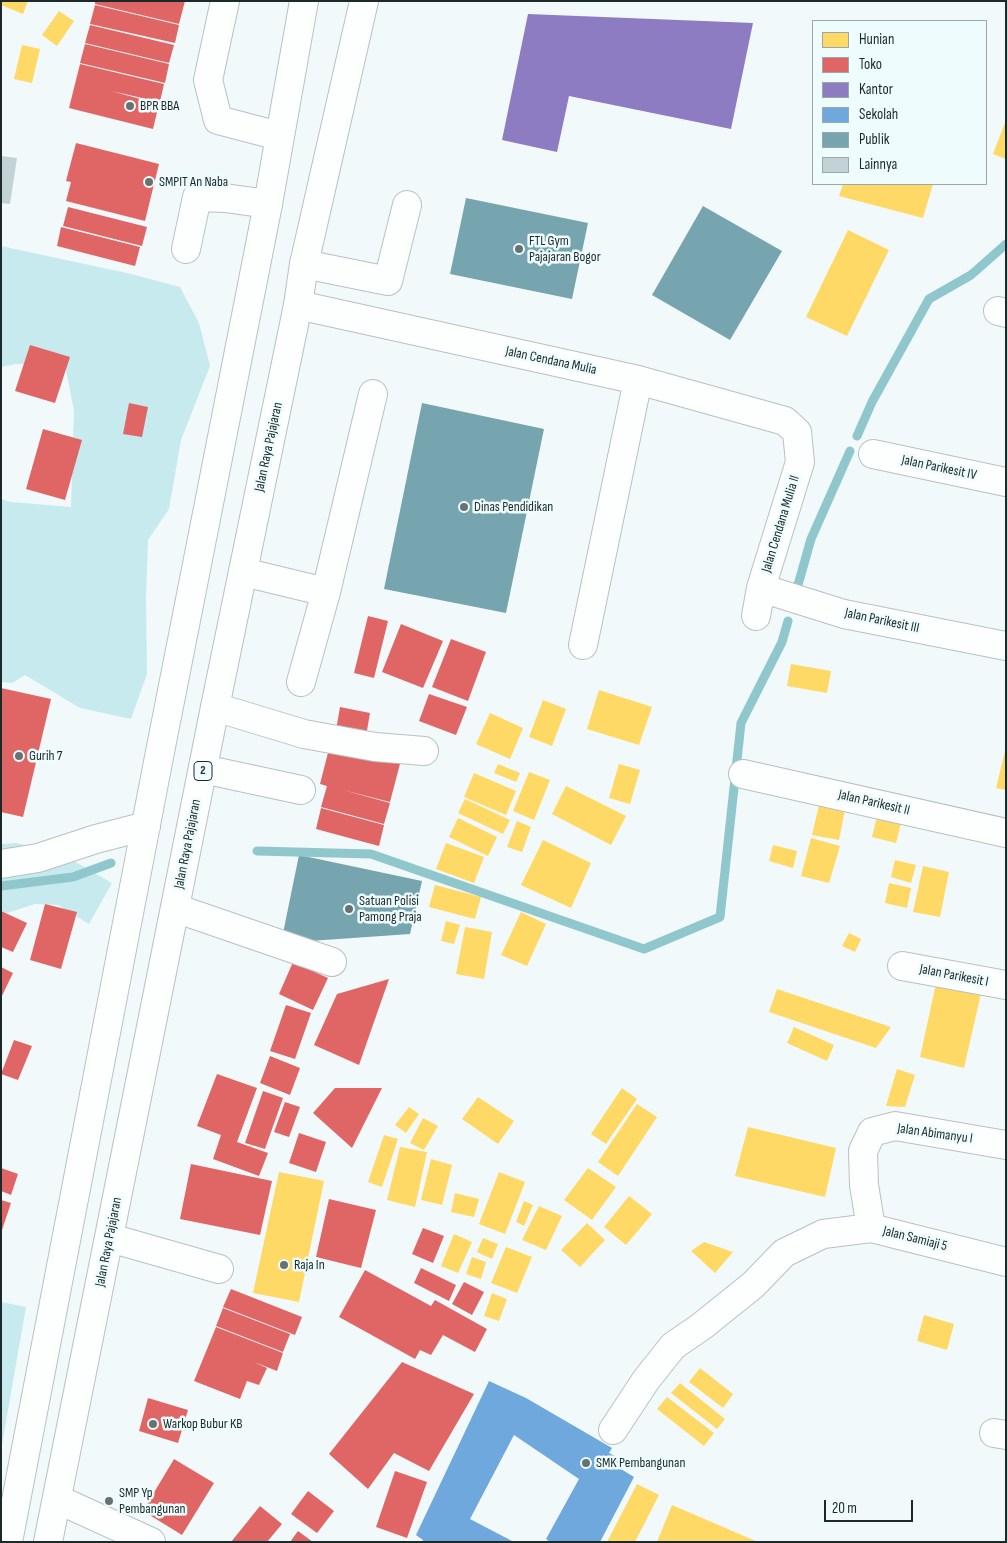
<!DOCTYPE html>
<style>
body{margin:0}
#map{position:relative;width:1007px;height:1543px;overflow:hidden;background:#f2f9fa;font-family:"Sofia Sans Condensed",sans-serif}
canvas{display:block}
.frame{position:absolute;inset:0;border:2px solid #1c292a;pointer-events:none}
.legend{position:absolute;left:812px;top:20px;width:175px;height:165px;box-sizing:border-box;background:#effcfe;border:1px solid #9ba8a9;margin:0;padding:6px 9px;list-style:none;font-size:15px;color:#1c292a}
.legend li{display:flex;align-items:center;gap:10px;height:25px}
.legend b{width:25px;border:1px solid #9ba8a9}
.scale{position:absolute;left:824px;top:1500px;width:89px;height:22px;box-sizing:border-box;border:2px solid #1c292a;border-top:0;padding-left:6px;font-size:15px;line-height:18px;white-space:nowrap;color:#1c292a;-webkit-text-stroke:4px #effcfe;paint-order:stroke}
</style>
<div id="map">
<canvas width="1007" height="1543"></canvas>
<div class="frame"></div>
<ul class="legend">
<li><b style="height:14px;background:#ffd966"></b>Hunian</li>
<li><b style="height:14px;background:#e06666"></b>Toko</li>
<li><b style="height:14px;background:#8e7cc3"></b>Kantor</li>
<li><b style="height:14px;background:#6fa8dc"></b>Sekolah</li>
<li><b style="height:14px;background:#76a5af"></b>Publik</li>
<li><b style="height:14px;background:#c2d3d5"></b>Lainnya</li>
</ul>
<div class="scale">20 m</div>
</div>
<script>
const g = document.querySelector('canvas').getContext('2d');
g.lineJoin = 'round';
function fillPath(path, color) { g.fillStyle = color; g.fill(path, 'evenodd'); }
const shape = rows => new Path2D(rows.map(r => 'M' + r).join(''));
function stroke(path, color, width, dash) { g.strokeStyle = color; g.lineWidth = width; g.lineCap = dash ? 'butt' : 'round'; g.setLineDash(dash || []); g.stroke(path); }
function label(font, color, halo, rows, align = 'center') {
  g.font = font + ' "Sofia Sans Condensed",sans-serif'; g.lineWidth = 5; g.setLineDash([]); g.textBaseline = 'middle'; g.strokeStyle = halo; g.fillStyle = color; for (const [text, x, y, turn = 0] of rows) {
    g.save(); g.translate(x, y); g.rotate((+turn || 0) * Math.PI / 180); g.textAlign = isNaN(turn) ? turn : align; if (halo) g.strokeText(text, 0, 0); g.fillText(text, 0, 0); g.restore();
  }
}
fillPath(shape([
 [1,246,131,274,180,287,199,323,210,366,181,440,169,509,148,540,146,598,147,674,131,719,80,708,25,675,12,683,1,682,1,499,11,502,71,507,74,411,65,365,16,364,1,367],
 [84,832,72,860,112,883,89,924,58,905,35,904,1,915,1,844,16,843,41,849,51,839],
 [1,1302,26,1307,1,1450]
]), '#c7eaee');
fillPath(shape([
 [1,1,28,1,23,14,1,5],
 [59,11,74,21,57,46,42,35],
 [22,45,40,49,32,83,14,79],
 [1006,120,1006,159,993,154],
 [843,184,933,184,923,218,839,196],
 [848,230,889,250,847,336,806,317],
 [791,664,831,671,827,693,787,686],
 [599,690,652,707,639,745,587,729],
 [543,700,566,709,552,746,529,737],
 [490,713,523,728,510,759,476,744],
 [1005,751,1006,751,1006,790,996,788],
 [498,764,520,773,516,782,494,773],
 [619,764,640,770,630,804,609,798],
 [529,772,550,780,534,820,513,811],
 [474,773,516,791,506,815,464,797],
 [566,786,626,816,611,845,552,814],
 [465,799,510,820,503,834,458,813],
 [819,805,845,810,839,840,812,835],
 [878,813,902,819,896,843,872,837],
 [458,818,497,837,488,856,449,837],
 [517,821,531,827,522,852,507,847],
 [811,838,840,846,829,883,801,876],
 [543,840,591,863,571,908,521,885],
 [446,843,484,857,474,883,436,869],
 [773,845,797,851,793,868,769,861],
 [895,860,916,865,911,883,891,877],
 [923,866,949,872,940,917,913,912],
 [889,883,911,888,907,908,885,903],
 [435,885,481,897,475,919,429,907],
 [521,912,546,924,527,966,501,955],
 [446,921,460,925,454,944,441,941],
 [465,927,492,932,484,979,456,974],
 [849,933,861,939,855,952,842,946],
 [937,979,982,989,964,1068,920,1057],
 [777,989,891,1027,876,1048,769,1012],
 [794,1027,834,1045,827,1061,787,1043],
 [897,1069,915,1075,905,1107,886,1106],
 [622,1088,637,1099,606,1144,591,1134],
 [478,1097,514,1121,498,1144,462,1119],
 [637,1104,657,1117,618,1176,598,1162],
 [409,1107,419,1114,406,1133,395,1125],
 [423,1118,438,1126,424,1150,410,1143],
 [748,1127,836,1148,825,1197,735,1176],
 [384,1135,398,1139,382,1187,368,1182],
 [400,1147,427,1152,415,1207,387,1200],
 [431,1159,452,1165,442,1205,421,1200],
 [588,1168,616,1187,592,1220,564,1200],
 [279,1172,324,1181,299,1302,253,1293],
 [499,1172,525,1182,505,1234,479,1224],
 [455,1193,479,1199,474,1217,451,1212],
 [629,1196,652,1214,626,1245,604,1227],
 [524,1201,533,1205,524,1226,516,1222],
 [539,1206,562,1216,546,1250,522,1240],
 [587,1223,605,1240,580,1267,561,1250],
 [454,1234,472,1242,458,1273,441,1266],
 [483,1238,498,1244,492,1259,477,1252],
 [704,1242,733,1252,715,1273,691,1251],
 [506,1247,532,1257,517,1293,491,1283],
 [472,1257,486,1262,481,1279,466,1274],
 [492,1293,507,1299,499,1321,484,1316],
 [924,1315,954,1324,947,1350,917,1341],
 [700,1368,733,1394,723,1408,689,1382],
 [680,1383,725,1419,717,1429,671,1393],
 [667,1397,714,1433,704,1446,657,1409],
 [637,1484,659,1495,635,1542,607,1542],
 [672,1505,758,1542,657,1542]
]), '#ffd966');
fillPath(shape([
 [95,1,185,1,179,24,95,4],
 [95,5,179,25,175,43,90,24],
 [90,25,174,45,169,63,85,43],
 [85,44,169,64,165,83,80,63],
 [80,64,164,84,160,102,111,91,159,104,153,129,69,108],
 [76,143,159,164,145,221,66,201,71,182,66,181],
 [68,207,147,227,142,246,63,226],
 [61,227,140,247,135,266,57,246],
 [30,345,70,357,55,403,15,391],
 [129,403,148,407,142,437,123,434],
 [43,429,82,440,65,500,26,489],
 [368,616,388,621,374,678,354,673],
 [401,624,443,641,423,688,382,672],
 [451,639,486,652,468,701,432,687],
 [1,688,51,699,23,817,1,812],
 [429,694,467,707,456,735,419,721],
 [340,707,370,713,366,736,336,730],
 [331,741,401,760,390,802,343,790,390,803,384,824,321,807,327,786,320,784],
 [321,808,384,825,379,846,316,829],
 [45,904,77,912,61,969,30,960],
 [1,911,27,923,13,952,1,947],
 [293,962,328,978,313,1010,279,994],
 [1,967,13,973,1,998],
 [389,979,359,1065,314,1045,337,994],
 [286,1005,311,1013,295,1059,270,1051],
 [14,1040,32,1046,18,1080,1,1074],
 [270,1056,300,1068,290,1095,260,1083],
 [217,1074,257,1088,237,1142,268,1153,259,1176,213,1159,221,1135,197,1126],
 [335,1088,382,1088,352,1148,313,1113],
 [263,1091,283,1098,265,1149,245,1143],
 [285,1102,300,1107,289,1137,274,1132],
 [299,1133,326,1142,316,1172,289,1163],
 [191,1164,272,1181,260,1235,180,1219],
 [1,1168,18,1174,11,1195,1,1191],
 [329,1199,376,1210,361,1268,316,1257],
 [1,1200,11,1203,2,1230,1,1230],
 [423,1228,444,1236,433,1263,412,1254],
 [421,1268,456,1285,449,1301,414,1283],
 [365,1270,431,1306,435,1300,487,1329,475,1352,443,1335,431,1355,420,1350,415,1359,339,1317],
 [464,1282,484,1292,472,1315,452,1304],
 [231,1289,302,1317,295,1335,223,1307],
 [223,1308,290,1334,283,1352,216,1326],
 [216,1327,283,1353,277,1371,254,1362,267,1368,259,1385,247,1381,240,1399,194,1381],
 [402,1362,474,1394,429,1471,394,1453,368,1489,329,1454],
 [148,1398,188,1410,178,1443,139,1431],
 [174,1459,214,1483,182,1535,143,1511],
 [395,1471,427,1482,407,1538,376,1527],
 [308,1491,334,1511,317,1533,291,1514],
 [260,1506,282,1524,267,1542,231,1542],
 [298,1531,313,1542,290,1542]
]), '#e06666');
fillPath(shape([
 [528,14,753,23,731,129,569,96,557,152,502,140]
]), '#8e7cc3');
fillPath(shape([
 [489,1381,526,1398,612,1448,609,1453,620,1459,616,1466,634,1477,600,1542,550,1542,546,1539,579,1479,514,1435,470,1519,514,1542,422,1542,423,1540,416,1535]
]), '#6fa8dc');
fillPath(shape([
 [466,198,588,223,572,299,450,274],
 [703,206,782,251,730,340,652,295],
 [422,403,544,429,506,613,384,589],
 [299,855,422,881,410,934,281,943]
]), '#76a5af');
stroke(shape([
 [857,436,872,402,929,299,971,275,1006,244],
 [796,592,811,539,850,451],
 [257,851,371,854,644,949,720,917,741,723,782,642,788,621],
 [1,886,73,877,111,863]
]), '#90c7cc', 9);
fillPath(shape([
 [1,156,17,158,10,204,1,203]
]), '#c2d3d5');
const minor = shape([
 [225,1,208,80,218,120,279,136],
 [186,249,197,197,225,198,268,204],
 [304,264,388,281,407,205],
 [298,305,638,380,785,421,797,432,800,462,761,588,756,616],
 [998,311,1006,313],
 [873,454,1006,482],
 [243,572,326,592,373,394],
 [761,588,844,614,1006,646],
 [583,645,638,380],
 [301,682,326,592],
 [215,707,304,734,375,747,424,751],
 [203,769,301,790],
 [743,774,1006,833],
 [1,864,38,858,96,839,146,826],
 [175,908,332,962],
 [902,966,1006,985],
 [871,1228,864,1185,863,1151,872,1132,895,1126,1006,1145],
 [110,1238,219,1269],
 [613,1430,646,1380,673,1346,702,1326,753,1285,784,1253,823,1234,871,1228,1006,1262],
 [994,1433,1006,1435],
 [57,1499,151,1542]
]);
const highway = shape([
 [8,1542,159,757,268,204,304,1],
 [48,1542,215,707,298,305,304,264,364,1]
]);
stroke(minor, '#b8c1c2', 30);
stroke(highway, '#b8c1c2', 30);
stroke(minor, '#fdfefe', 28);
stroke(highway, '#fdfefe', 28);
for (const [x, y, r, color] of [
 [130,106,5,"#677273"],
 [149,182,5,"#677273"],
 [519,249,5,"#677273"],
 [464,507,5,"#677273"],
 [19,756,5,"#677273"],
 [349,909,5,"#677273"],
 [284,1265,5,"#677273"],
 [153,1424,5,"#677273"],
 [586,1463,5,"#677273"],
 [109,1501,5,"#677273"]
]) { const dot = new Path2D(); dot.arc(x, y, r, 0, 2 * Math.PI); g.fillStyle = color; g.fill(dot); stroke(dot, '#effcfe', 2); }
for (const [x, y, w] of [
 [203,771,18]
]) { const box = new Path2D(); box.roundRect(x - w / 2, y - 9.5, w, 19, 4); g.fillStyle = '#effcfe'; g.fill(box); stroke(box, '#1c292a', 1); }
label('bold 12px', '#1c292a', null, [
 ["2",203,771]
]);
label('14px', '#1c292a', '#effcfe', [
 ["BPR BBA",140,106],
 ["SMPIT An Naba",159,182],
 ["FTL Gym",529,241],
 ["Pajajaran Bogor",529,257],
 ["Dinas Pendidikan",474,507],
 ["Gurih 7",29,756],
 ["Satuan Polisi",359,901],
 ["Pamong Praja",359,917],
 ["Raja In",294,1265],
 ["Warkop Bubur KB",163,1424],
 ["SMK Pembangunan",596,1463],
 ["SMP Yp",119,1493],
 ["Pembangunan",119,1509]
], 'left');
label('14px', '#1c292a', '#effcfe', [
 ["Jalan Cendana Mulia",551,361,12],
 ["Jalan Raya Pajajaran",269,447,-78],
 ["Jalan Parikesit IV",939,468,12],
 ["Jalan Cendana Mulia II",781,524,-73],
 ["Jalan Parikesit III",882,621,12],
 ["Jalan Parikesit II",874,803,13],
 ["Jalan Raya Pajajaran",188,844,-79],
 ["Jalan Parikesit I",954,976,11],
 ["Jalan Abimanyu I",935,1134,8],
 ["Jalan Samiaji 5",915,1239,14],
 ["Jalan Raya Pajajaran",109,1242,-79]
]);
</script>
